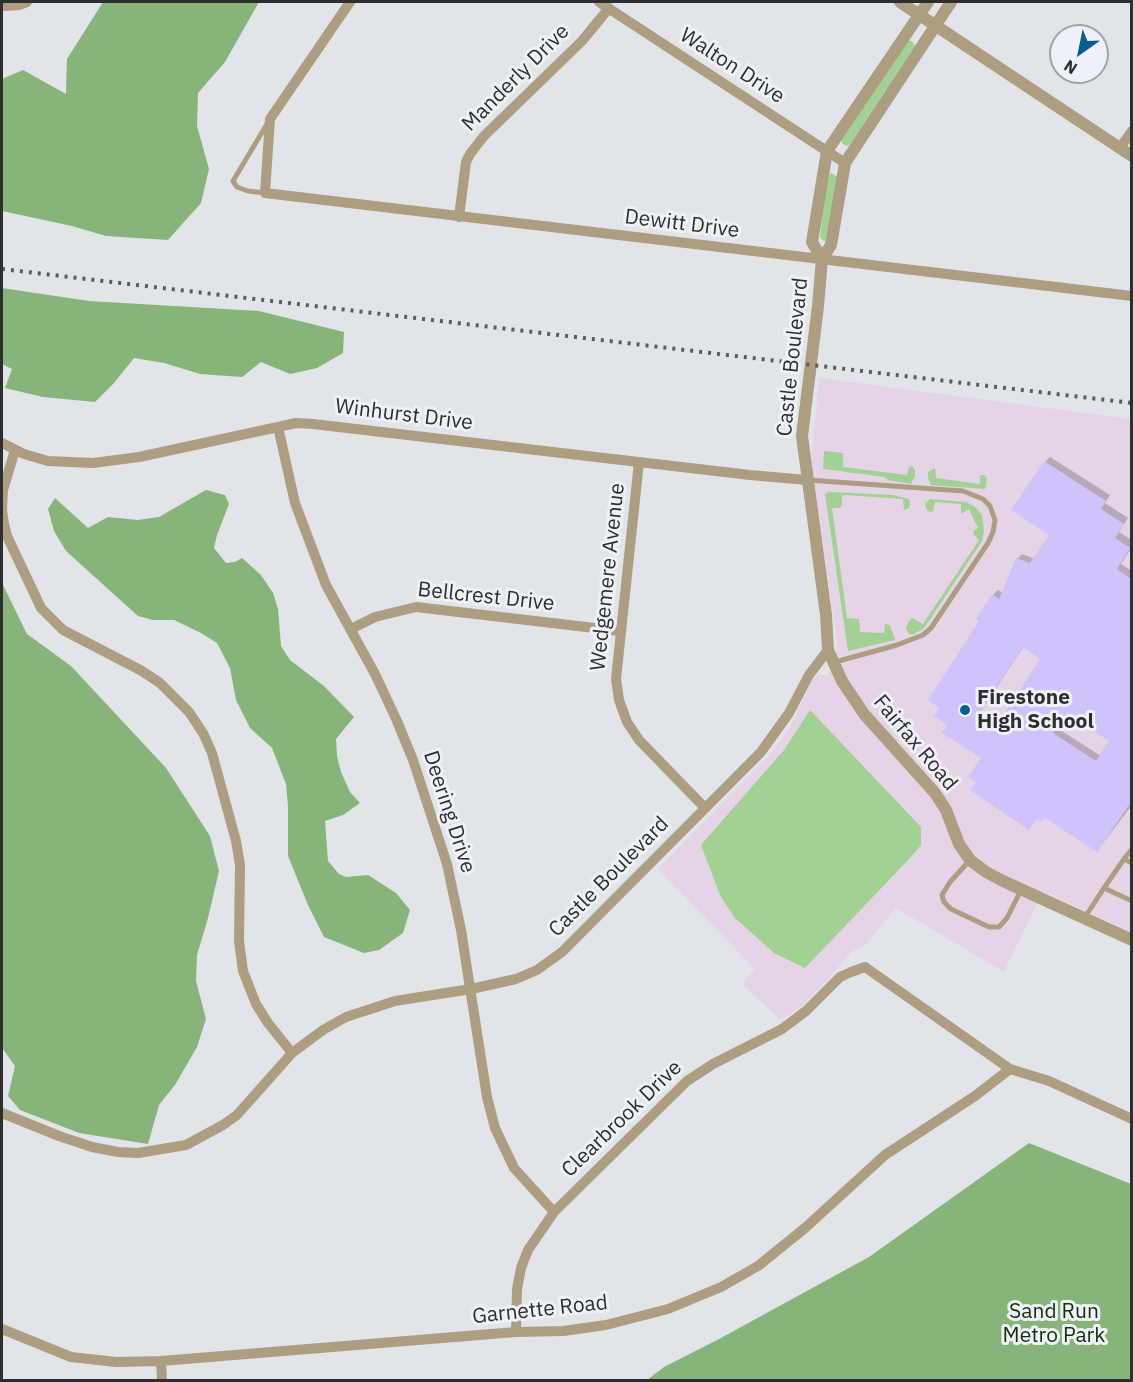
<!DOCTYPE html>
<style>
body{margin:0}
#map{position:relative;width:1133px;height:1382px;overflow:hidden;background:#e1e4e9;font-family:"IBM Plex Sans",sans-serif}
canvas{display:block}
.frame{position:absolute;inset:0;border:3px solid #2d2e30;pointer-events:none}
.north{position:absolute;left:1049px;top:24px;width:60px;height:60px;box-sizing:border-box;background:#eef1f7;border:2px solid #a1a3a7;border-radius:50%;rotate:213deg;font-size:16px;font-weight:700;line-height:24px;text-align:center;color:#2d2e30}
.north::after{content:'';display:block;margin:auto;width:21px;height:27px;background:#0a5d8f;clip-path:polygon(50% 0,100% 100%,50% 72%,0 100%)}
</style>
<div id="map">
<canvas width="1133" height="1382"></canvas>
<div class="frame"></div>
<div class="north">N</div>
</div>
<script>
const g = document.querySelector('canvas').getContext('2d');
g.lineJoin = 'round';
function fillPath(path, color) { g.fillStyle = color; g.fill(path, 'evenodd'); }
const shape = rows => new Path2D(rows.map(r => 'M' + r).join(''));
function stroke(path, color, width, dash) { g.strokeStyle = color; g.lineWidth = width; g.lineCap = dash ? 'butt' : 'round'; g.setLineDash(dash || []); g.stroke(path); }
function label(font, color, halo, rows, align = 'center') {
  g.font = font + ' "IBM Plex Sans",sans-serif'; g.lineWidth = 6; g.setLineDash([]); g.textBaseline = 'middle'; g.strokeStyle = halo; g.fillStyle = color; for (const [text, x, y, turn = 0] of rows) {
    g.save(); g.translate(x, y); g.rotate((+turn || 0) * Math.PI / 180); g.textAlign = isNaN(turn) ? turn : align; if (halo) g.strokeText(text, 0, 0); g.fillText(text, 0, 0); g.restore();
  }
}
fillPath(shape([
 [819,378,1131,419,1131,932,1043,891,1004,972,896,908,865,945,851,952,820,988,801,1007,780,1020,742,984,755,969,658,869,769,756,789,729,813,679,818,675,828,675,838,649,811,461]
]), '#e5d4e5');
fillPath(shape([
 [908,41,912,41,915,46,912,50,850,144,847,146,843,144,841,140],
 [831,173,838,177,826,242,820,238,826,179],
 [824,451,843,453,843,467,907,475,909,467,912,466,915,470,915,476,911,484,888,480,885,477,823,469],
 [935,468,936,478,980,484,980,475,984,475,987,478,985,489,931,485,928,478,928,472],
 [829,492,893,495,909,499,910,504,909,508,904,510,903,499,845,495,842,496,842,505,840,508,832,508,847,618,859,619,860,632,884,633,885,624,890,625,895,640,848,651,825,494],
 [930,499,966,502,975,507,982,515,984,531,982,541,931,618,923,629,912,635,908,633,906,627,910,620,912,618,923,624,979,540,973,534,974,530,978,528,969,509,961,514,961,504,935,502,933,512,927,511,925,504],
 [810,710,921,827,921,845,910,858,805,968,774,953,734,917,720,895,701,845,784,750]
]), '#a2d194');
fillPath(shape([
 [103,2,259,2,225,62,198,93,197,126,209,169,201,203,168,240,106,236,72,226,2,211,2,79,23,70,66,94,67,59],
 [2,288,89,301,259,311,344,332,343,353,317,368,290,374,261,362,242,377,200,374,164,363,134,358,114,383,95,402,43,397,5,388,12,369,2,364],
 [206,490,225,495,229,504,217,535,214,548,226,563,235,562,242,558,261,575,273,593,278,609,281,646,290,660,324,686,354,717,336,739,337,756,341,772,350,792,360,803,343,815,325,821,328,861,339,874,346,877,368,875,396,893,410,910,403,933,379,950,364,953,324,937,308,905,288,856,288,806,286,784,272,748,250,728,236,700,230,668,217,643,201,633,174,620,153,620,138,616,66,551,54,531,48,509,55,498,88,528,108,517,138,520,159,517],
 [2,583,27,634,71,666,166,768,210,836,219,871,208,918,197,955,196,981,206,1019,197,1047,175,1085,159,1105,148,1144,79,1133,20,1110,8,1096,15,1066,2,1048],
 [1029,1143,1131,1184,1131,1380,647,1380,664,1367,719,1339,869,1257]
]), '#87b579');
fillPath(shape([
 [1050,457,1110,495,1105,503,1128,518,1119,532,1132,540,1132,547,1121,564,1132,571,1132,805,1097,851,1045,817,1037,818,1029,828,978,782,983,758,949,724,981,620,978,618,993,595,998,590,1003,593,1017,559,1022,554,1035,559,1051,535,1045,462],
 [1024,646,1042,659,999,724,980,712],
 [1067,712,1111,741,1101,756,1057,728]
]), '#0003');
fillPath(shape([
 [1044,461,1106,501,1101,509,1124,524,1115,538,1130,548,1117,569,1131,579,1131,802,1097,852,1045,818,1042,822,1036,819,1029,830,970,790,976,782,968,777,981,758,942,733,947,725,934,716,939,708,928,700,979,621,976,619,992,594,999,599,1016,558,1030,563,1049,535,1011,510],
 [1023,647,1040,659,994,729,976,717],
 [1066,713,1109,741,1096,761,1053,733]
]), '#d0c3fc');
stroke(shape([
 [265,193,248,191,237,187,233,181,267,124],
 [808,480,963,491,983,499,990,506,995,520,993,532,988,543,931,628,923,635,897,645,835,662],
 [1124,859,1132,849],
 [970,860,950,882,942,895,944,902,951,909,989,927,999,927,1007,918,1021,890],
 [1132,863,1124,859,1104,888,1132,901],
 [1085,917,1104,888]
]), '#ae9e81', 5);
stroke(shape([
 [350,2,270,119,265,193,1132,296],
 [599,2,845,163],
 [2,3,5,6,19,5,27,2],
 [1120,148,1132,131],
 [459,217,466,162,470,154,484,136,582,41,609,8],
 [278,427,295,503,326,585,375,674,397,721,413,760,447,864,461,930,487,1097,495,1128,514,1168,554,1212],
 [2,443,24,454,48,461,93,463,139,457,278,427,296,423,313,424,750,475,807,480],
 [15,450,3,490,2,510,4,524,7,536,41,608,63,630,142,671,160,683,189,712,203,733,212,753,236,841,240,865,239,941,243,971,256,1004,268,1023,292,1053],
 [639,462,616,679,619,700,627,722,639,740,705,808],
 [351,629,375,617,416,607,620,631],
 [2,1113,59,1136,92,1147,118,1152,138,1153,186,1145,223,1125,237,1115,292,1053,323,1030,346,1017,395,1001,471,989,516,979,537,970,562,952,761,752,789,713,809,675,828,650],
 [2,1329,71,1357,116,1362,161,1361,516,1332,563,1331,606,1325,668,1309,721,1287,758,1266,805,1228,885,1155,975,1096,1010,1069],
 [516,1332,517,1289,521,1268,528,1250,554,1212,687,1081,713,1064,782,1029,806,1011,840,977,851,972,865,967,1010,1069,1049,1081,1132,1119],
 [161,1361,162,1380]
]), '#ae9e81', 10);
stroke(shape([
 [900,2,1132,156],
 [951,2,845,163,831,245,822,259,818,306,802,436,826,615,828,650,842,681,864,714,935,793,946,810,959,844,970,860,986,872,1003,881,1132,940],
 [822,259,812,242,827,151,928,2]
]), '#ae9e81', 12);
stroke(shape([
 [2,269,1132,403]
]), '#5a5c5f', 4, [3, 6]);
for (const [x, y, r, color] of [
 [965,710,6,"#0a5d8f"]
]) { const dot = new Path2D(); dot.arc(x, y, r, 0, 2 * Math.PI); g.fillStyle = color; g.fill(dot); stroke(dot, '#eef1f7', 2); }
label('21px', '#2d2e30', '#eef1f7', [
 ["Walton Drive",732,66,33],
 ["Manderly Drive",516,78,-45],
 ["Dewitt Drive",682,224,7],
 ["Castle Boulevard",793,357,-84],
 ["Winhurst Drive",404,415,7],
 ["Wedgemere Avenue",608,577,-84],
 ["Bellcrest Drive",486,597,6],
 ["Fairfax Road",915,743,50],
 ["Deering Drive",449,812,72],
 ["Castle Boulevard",609,877,-45],
 ["Clearbrook Drive",622,1119,-44],
 ["Garnette Road",540,1310,-6]
]);
label('bold 21px', '#2d2e30', '#eef1f7', [
 ["Firestone",977,698],
 ["High School",977,722]
], 'left');
label('21px', '#123107', '#eef1f7', [
 ["Sand Run",1054,1312],
 ["Metro Park",1054,1336]
]);
</script>
